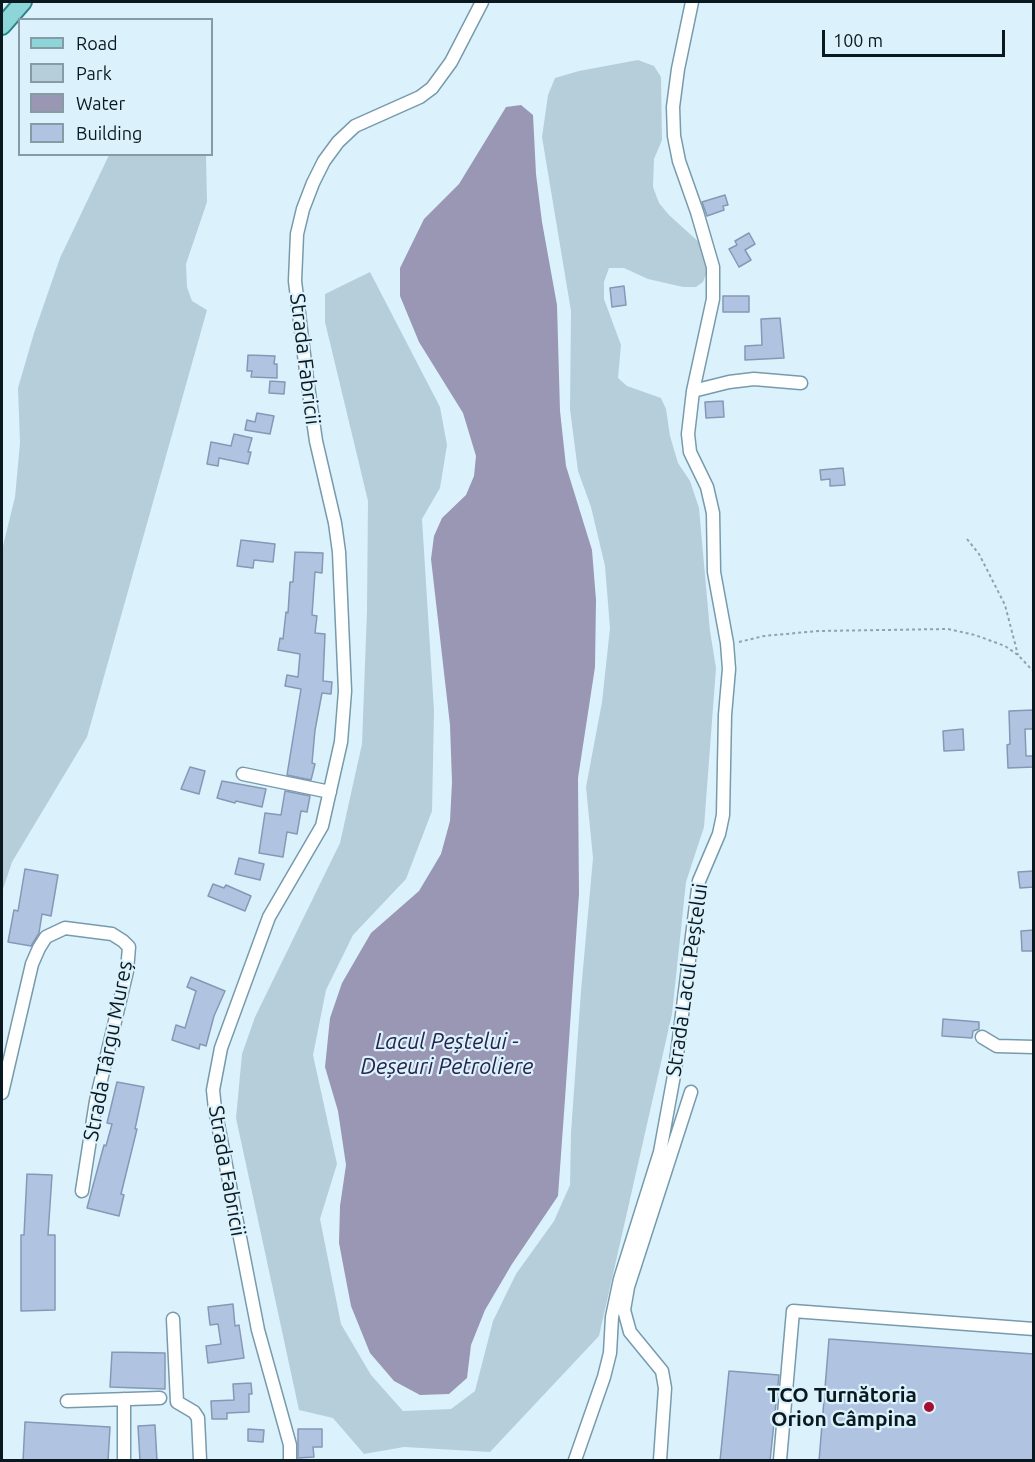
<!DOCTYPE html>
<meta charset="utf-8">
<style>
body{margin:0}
#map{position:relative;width:1035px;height:1462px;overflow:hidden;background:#dbf2fd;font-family:Ubuntu,sans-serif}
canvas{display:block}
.frame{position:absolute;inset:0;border:3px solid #0a191f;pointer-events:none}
.legend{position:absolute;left:18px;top:18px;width:195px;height:138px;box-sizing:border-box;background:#dbf2fd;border:2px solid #879ba4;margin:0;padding:8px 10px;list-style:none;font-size:18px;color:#0a191f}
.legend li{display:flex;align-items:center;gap:12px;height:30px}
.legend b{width:30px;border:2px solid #879ba4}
.scale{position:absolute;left:822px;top:30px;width:183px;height:27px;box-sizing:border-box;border:3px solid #0a191f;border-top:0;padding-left:8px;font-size:18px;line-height:21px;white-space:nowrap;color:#0a191f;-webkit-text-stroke:4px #dbf2fd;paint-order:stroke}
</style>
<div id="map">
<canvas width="1035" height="1462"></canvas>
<div class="frame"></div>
<ul class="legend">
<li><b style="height:8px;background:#8cd6d9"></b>Road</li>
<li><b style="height:16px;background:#b6ceda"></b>Park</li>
<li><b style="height:16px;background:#9997b4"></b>Water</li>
<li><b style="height:16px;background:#b0c4e2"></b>Building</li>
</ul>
<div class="scale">100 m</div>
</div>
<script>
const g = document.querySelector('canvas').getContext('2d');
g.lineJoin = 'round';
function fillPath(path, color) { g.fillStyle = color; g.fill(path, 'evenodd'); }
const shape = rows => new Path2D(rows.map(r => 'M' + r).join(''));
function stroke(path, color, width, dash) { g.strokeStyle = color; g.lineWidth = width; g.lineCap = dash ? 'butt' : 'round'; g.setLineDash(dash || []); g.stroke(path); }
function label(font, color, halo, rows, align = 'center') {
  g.font = font + ' Ubuntu,sans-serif'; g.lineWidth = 4.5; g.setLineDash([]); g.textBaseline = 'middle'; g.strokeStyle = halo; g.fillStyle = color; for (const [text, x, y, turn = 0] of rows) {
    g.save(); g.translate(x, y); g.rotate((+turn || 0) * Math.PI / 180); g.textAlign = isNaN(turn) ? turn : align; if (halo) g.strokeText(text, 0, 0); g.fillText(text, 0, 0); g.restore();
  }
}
fillPath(shape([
 [638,60,654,66,661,77,662,140,654,159,653,187,659,203,669,215,701,244,708,269,703,282,696,287,683,287,648,279,624,268,609,268,604,282,604,299,621,345,618,378,627,386,661,398,666,409,670,436,678,463,690,481,699,508,710,631,716,668,704,827,686,882,672,1014,599,1336,490,1452,404,1447,364,1454,333,1418,299,1410,236,1118,242,1054,255,1017,340,843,362,744,367,611,368,501,325,322,325,294,370,272,440,407,447,445,440,488,422,519,434,711,432,811,406,879,353,935,326,990,313,1055,337,1164,320,1219,341,1324,371,1375,403,1411,451,1409,475,1391,493,1321,516,1274,554,1221,570,1185,571,1133,581,991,593,858,586,787,602,702,610,628,605,566,591,507,578,471,570,409,571,311,542,137,548,95,555,78,579,71],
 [109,155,206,155,207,202,186,264,187,287,192,301,207,310,87,737,12,862,2,892,2,550,15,497,20,443,18,388,34,333,60,258]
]), '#b6ceda');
fillPath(shape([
 [521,105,533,115,536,174,542,222,557,305,560,411,566,466,592,550,596,600,595,667,578,778,579,894,565,1099,558,1196,512,1264,485,1310,471,1345,467,1378,449,1394,420,1395,394,1381,370,1353,351,1306,339,1243,340,1206,346,1165,338,1111,325,1067,330,1018,342,983,371,933,419,891,441,854,450,821,452,782,450,725,431,559,434,536,442,518,466,495,474,476,476,456,463,413,419,342,400,296,400,268,424,219,459,184,506,107]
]), '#9997b4');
const building = shape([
 [725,195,728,205,723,206,724,210,707,216,702,202,725,195],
 [749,233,755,244,745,250,751,260,739,267,729,249,737,245,735,241,749,233],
 [624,286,626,305,612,307,610,288,624,286],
 [723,296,749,296,749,312,723,312,723,296],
 [780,318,784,358,745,360,745,346,762,345,761,319,780,318],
 [248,355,275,356,274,364,277,364,277,378,251,377,252,371,247,371,248,355],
 [270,381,285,382,284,394,269,393,270,381],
 [723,401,724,417,706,418,705,402,723,401],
 [257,413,274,416,270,434,245,430,247,420,255,422,257,413],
 [234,434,252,438,248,452,251,452,248,464,219,458,218,466,207,464,211,442,231,446,234,434],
 [843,468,845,485,830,486,830,479,821,480,820,470,843,468],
 [241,540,275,544,273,562,254,560,253,568,237,566,241,540],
 [295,552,323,553,322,573,315,572,312,615,317,616,315,633,325,634,323,681,332,682,331,694,322,693,315,730,312,763,315,764,311,780,287,775,301,689,285,686,287,675,298,677,300,654,278,650,280,638,283,639,286,612,288,613,290,582,293,582,295,552],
 [1034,710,1034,729,1025,729,1026,756,1034,756,1034,767,1008,768,1007,745,1010,744,1009,711,1034,710],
 [963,729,964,750,944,751,943,731,963,729],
 [190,767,205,771,199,794,181,789,190,767],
 [222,781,266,789,262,807,236,801,235,803,217,798,222,781],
 [285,791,310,796,307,812,301,811,297,834,287,832,283,857,259,853,265,813,281,815,285,791],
 [239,858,264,864,260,880,235,874,239,858],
 [25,869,58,875,51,916,42,914,39,933,31,946,8,942,14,910,18,911,25,869],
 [1034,871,1034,887,1020,888,1018,872,1034,871],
 [213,884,224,888,226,885,251,896,245,911,208,896,213,884],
 [1034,930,1034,951,1022,951,1021,931,1034,930],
 [191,977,225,991,214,1016,206,1046,200,1044,199,1049,172,1040,176,1025,185,1028,196,991,187,987,191,977],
 [943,1019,979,1022,979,1029,973,1031,972,1038,942,1036,943,1019],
 [117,1082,144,1087,135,1129,137,1129,121,1194,124,1195,119,1216,87,1208,104,1145,106,1146,112,1124,107,1123,117,1082],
 [27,1174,52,1175,48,1235,55,1235,55,1310,21,1311,21,1235,24,1235,27,1174],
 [233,1304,235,1326,239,1325,244,1358,208,1363,206,1346,221,1344,218,1324,210,1325,208,1307,233,1304],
 [829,1339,1034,1354,1034,1461,819,1461,829,1339],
 [112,1352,165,1353,165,1389,110,1387,112,1352],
 [729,1371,779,1375,770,1461,720,1461,729,1371],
 [251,1383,252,1394,249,1394,249,1412,227,1413,227,1419,212,1419,211,1401,234,1400,233,1384,251,1383],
 [25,1422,110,1427,108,1461,23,1461,25,1422],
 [155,1425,157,1461,140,1461,138,1426,155,1425],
 [248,1429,264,1430,263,1442,248,1441,248,1429],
 [298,1429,322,1429,322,1447,313,1447,314,1457,298,1458,298,1429]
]);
fillPath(building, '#b0c4e2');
stroke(building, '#8598b5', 1.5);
const minor = shape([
 [693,391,729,382,754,379,801,383],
 [243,774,330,792],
 [982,1037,997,1046,1034,1047],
 [2,1093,32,964,39,948,46,937,65,928,112,934,123,941,129,947,127,971,96,1101,82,1191],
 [173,1319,177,1402,194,1412,198,1418,200,1460],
 [67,1401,160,1398],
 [124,1460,124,1399],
 [290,1460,290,1445,258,1330,215,1109,213,1090,221,1048,269,917,322,826,341,742,345,691,339,552,335,523,316,441,307,379,295,281,297,234,303,209,313,183,324,161,338,142,355,126,420,97,432,88,451,62,482,2],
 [575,1460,604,1377,610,1353,612,1317,620,1279,660,1152,675,1070,699,881,719,834,723,815,725,715,729,669,727,643,714,572,713,513,707,487,690,452,688,434,693,391,713,299,713,267,697,212,679,161,674,136,673,107,678,69,692,2],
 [660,1460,665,1388,662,1371,630,1332,624,1310,628,1287,691,1092],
 [780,1460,793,1311,1034,1329]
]);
const major = shape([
 [2,26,23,2]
]);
stroke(minor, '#779bac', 15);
stroke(major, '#2c8287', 20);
stroke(shape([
 [967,539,979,554,1005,605,1018,655],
 [739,642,764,636,818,631,948,629,975,635,1005,646,1018,655,1034,672]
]), '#8fa3ac', 2, [3, 3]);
stroke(minor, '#fff', 12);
stroke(major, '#8cd6d9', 16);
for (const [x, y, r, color] of [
 [929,1407,6,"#a70d2f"]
]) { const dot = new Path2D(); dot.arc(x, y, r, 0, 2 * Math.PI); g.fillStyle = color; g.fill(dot); stroke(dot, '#dbf2fd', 2); }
label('21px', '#0a191f', '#dbf2fd', [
 ["Strada Fabricii",305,359,83],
 ["Strada Lacul Peștelui",687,980,-82],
 ["Strada Târgu Mureș",108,1051,-79],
 ["Strada Fabricii",227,1171,80]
]);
label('bold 21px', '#0a191f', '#dbf2fd', [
 ["TCO Turnătoria",917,1395],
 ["Orion Câmpina",917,1419]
], 'right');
label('italic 22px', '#29224b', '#dbf2fd', [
 ["Lacul Peștelui -",447,1042],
 ["Deșeuri Petroliere",447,1067]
]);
</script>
